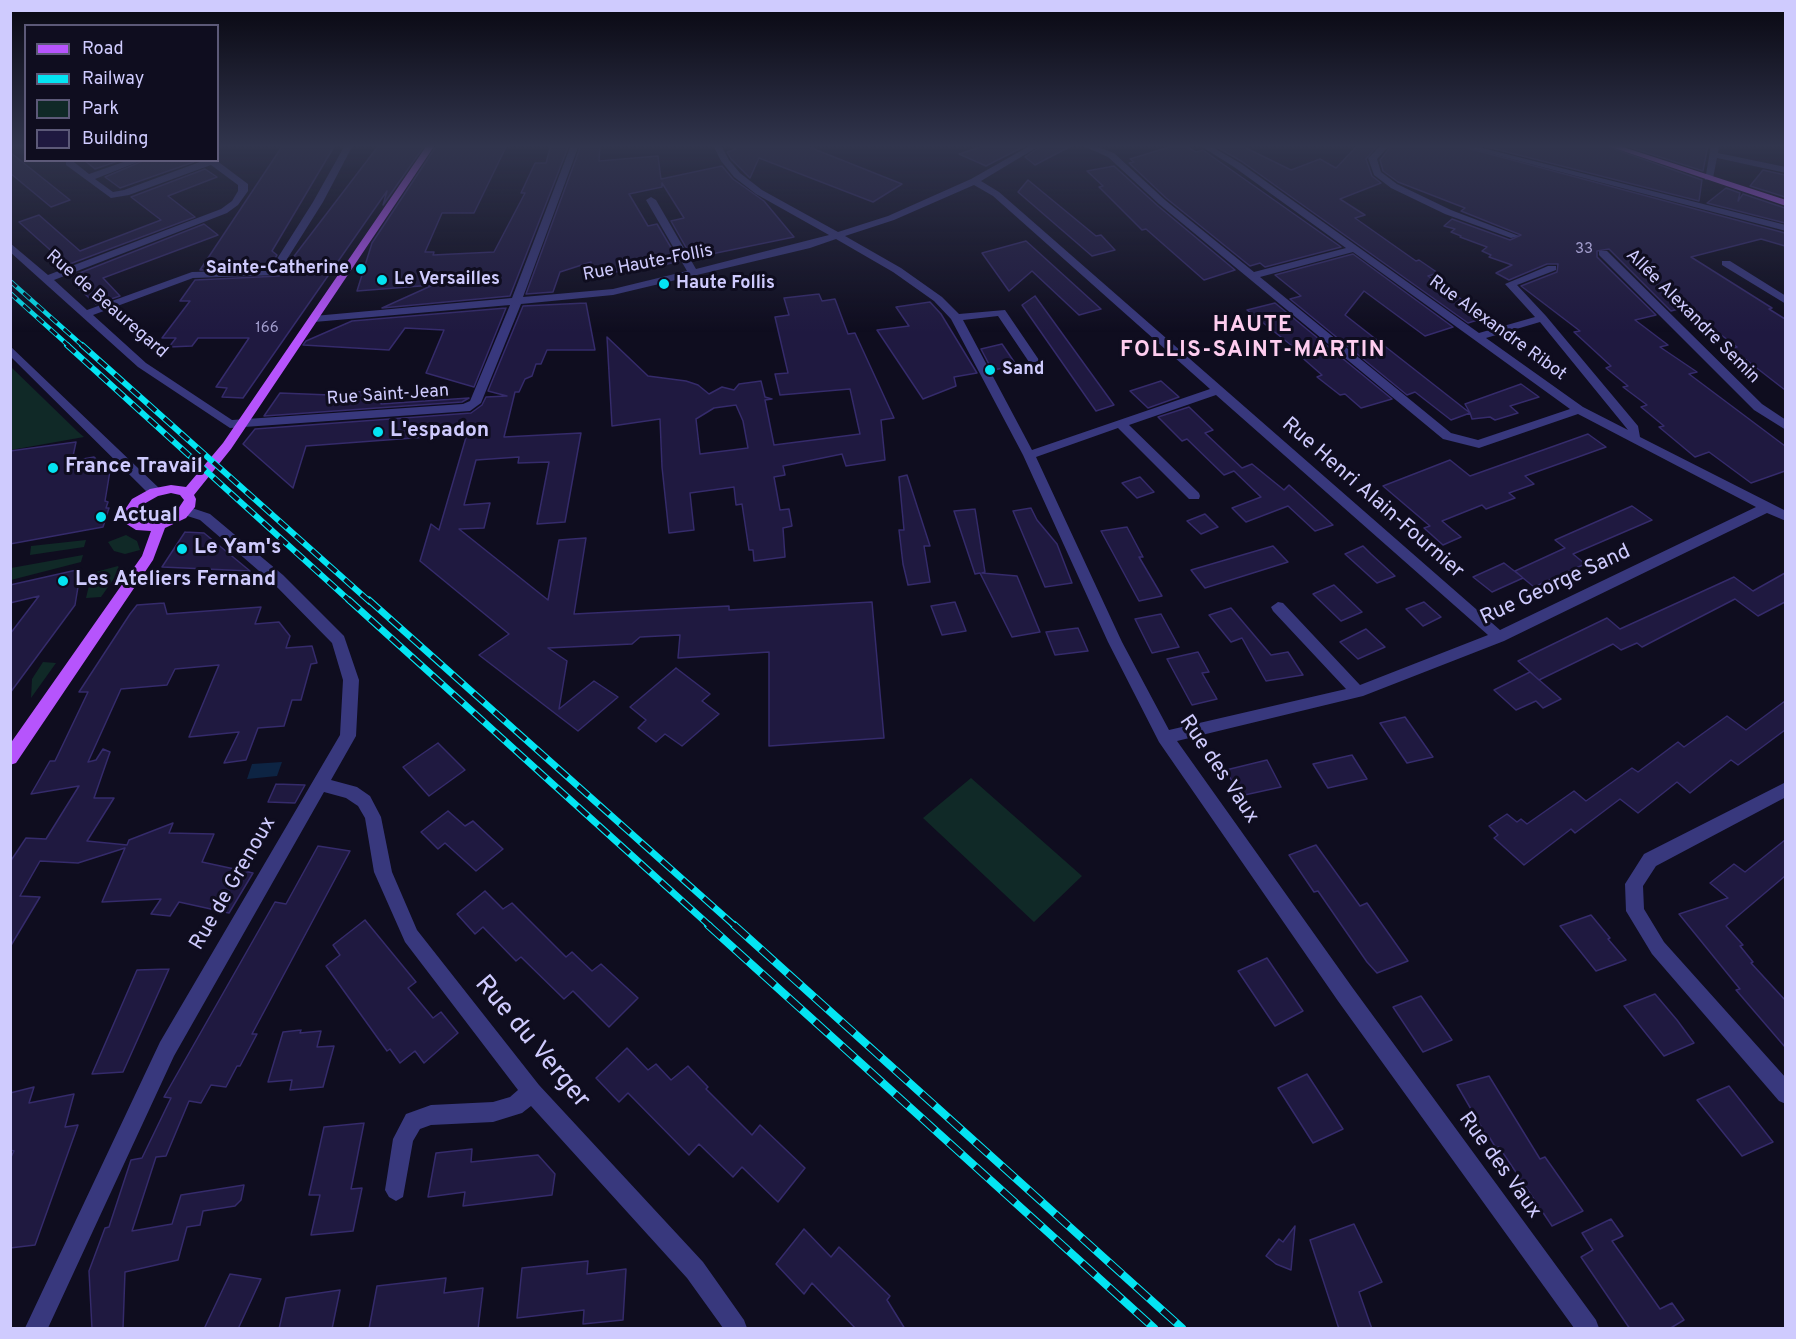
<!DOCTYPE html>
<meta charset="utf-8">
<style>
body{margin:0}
#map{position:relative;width:1796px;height:1339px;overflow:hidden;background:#0f0d1f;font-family:Overpass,sans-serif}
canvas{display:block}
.frame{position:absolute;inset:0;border:12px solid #cfcbfe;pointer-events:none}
.legend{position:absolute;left:24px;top:24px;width:195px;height:138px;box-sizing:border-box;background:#0f0d1f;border:2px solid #5c5978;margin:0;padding:8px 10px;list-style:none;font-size:18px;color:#cfcbfe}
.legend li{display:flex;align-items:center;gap:12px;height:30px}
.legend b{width:30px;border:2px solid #5c5978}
</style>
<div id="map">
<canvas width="1796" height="1339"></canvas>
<div class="frame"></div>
<ul class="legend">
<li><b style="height:8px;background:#b654fc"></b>Road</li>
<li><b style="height:8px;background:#04e4f2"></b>Railway</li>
<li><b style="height:16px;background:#102927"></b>Park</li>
<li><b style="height:16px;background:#1f1940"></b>Building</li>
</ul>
</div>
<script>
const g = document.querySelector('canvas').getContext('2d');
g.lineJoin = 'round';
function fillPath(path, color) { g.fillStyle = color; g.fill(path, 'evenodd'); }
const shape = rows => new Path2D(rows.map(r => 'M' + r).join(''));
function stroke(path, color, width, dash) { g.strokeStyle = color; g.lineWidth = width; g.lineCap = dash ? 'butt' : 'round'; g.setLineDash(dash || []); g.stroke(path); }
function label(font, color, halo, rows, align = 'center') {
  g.font = font + ' Overpass,sans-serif'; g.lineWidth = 6; g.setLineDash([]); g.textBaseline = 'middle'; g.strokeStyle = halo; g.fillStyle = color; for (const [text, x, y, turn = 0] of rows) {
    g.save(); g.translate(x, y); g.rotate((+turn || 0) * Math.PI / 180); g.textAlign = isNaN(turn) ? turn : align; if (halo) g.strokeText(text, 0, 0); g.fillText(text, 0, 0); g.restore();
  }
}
fillPath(shape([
 [10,366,77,431,84,437,11,450],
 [126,535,137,541,140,550,125,554,114,551,108,542],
 [86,540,84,547,30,555,31,546],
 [83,555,81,562,11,580,11,568],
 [118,566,120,570,101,597,86,598,92,573],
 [43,662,56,663,31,698,32,679],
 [971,778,1082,876,1034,922,923,818]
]), '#102927');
fillPath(shape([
 [282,762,277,776,247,779,252,764]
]), '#0d2443');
const building = shape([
 [283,145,335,145,272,251,277,255,269,268,200,270,283,145],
 [379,145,425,145,383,205,387,191,243,398,222,397,227,388,216,387,249,338,198,338,192,346,169,347,176,338,162,338,190,301,180,301,195,280,279,276,379,145],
 [437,145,507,145,474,213,442,213,425,252,434,252,433,255,494,252,525,193,521,193,535,163,546,163,551,145,569,145,510,296,382,308,433,285,357,291,372,243,437,145],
 [581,145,600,145,599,161,658,156,661,179,722,166,733,179,764,201,794,237,692,258,671,221,684,218,662,183,662,187,629,194,648,226,657,224,679,261,649,269,591,274,591,262,560,272,553,292,526,294,581,145],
 [728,145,804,145,902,184,873,202,759,158,750,178,731,159,727,152,736,149,728,145],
 [987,145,1027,145,986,166,959,154,987,145],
 [1043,145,1073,145,1035,165,1025,157,1043,145],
 [1176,145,1183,145,1196,152,1203,150,1341,247,1265,267,1260,263,1250,266,1166,198,1129,163,1134,162,1130,159,1176,145],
 [1220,145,1240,145,1291,170,1320,159,1336,168,1358,145,1378,145,1366,159,1372,176,1381,183,1340,199,1365,215,1355,218,1416,261,1419,260,1438,273,1428,276,1487,317,1468,323,1241,161,1215,146,1220,145],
 [1392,145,1456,145,1785,233,1785,246,1761,239,1691,257,1772,308,1769,309,1785,319,1785,390,1731,348,1737,347,1695,315,1691,315,1682,308,1671,311,1609,249,1597,251,1597,257,1656,315,1635,320,1668,345,1660,347,1697,372,1689,374,1785,446,1785,471,1751,483,1709,452,1695,457,1659,427,1664,426,1641,407,1647,405,1623,387,1628,386,1606,368,1611,366,1574,332,1580,331,1521,286,1557,272,1558,264,1547,264,1509,280,1496,273,1512,265,1489,257,1491,255,1482,251,1487,247,1460,237,1461,236,1451,232,1455,229,1444,226,1452,219,1510,240,1521,235,1461,211,1465,208,1398,182,1383,171,1380,160,1392,145],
 [1479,145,1603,145,1702,180,1699,201,1479,145],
 [1623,145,1708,145,1703,171,1623,145],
 [10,152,70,200,51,207,10,173,10,152],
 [84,160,121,160,95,169,84,160],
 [145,160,192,160,194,162,120,188,105,177,145,160],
 [1114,166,1158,206,1235,270,1204,280,1146,229,1142,230,1099,187,1103,186,1087,171,1114,166],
 [205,169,217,177,168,196,195,217,67,265,19,222,39,215,80,251,161,220,131,197,205,169],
 [1763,170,1785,175,1785,197,1750,186,1763,170],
 [1028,180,1096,236,1101,235,1115,250,1092,256,1018,192,1028,180],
 [1726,188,1740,193,1738,201,1743,194,1785,208,1785,223,1707,203,1726,188],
 [204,224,218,235,103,278,120,296,96,304,77,287,84,285,74,276,77,274,204,224],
 [1026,241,1101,309,1079,315,1032,271,1009,291,982,253,1026,241],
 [1353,254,1453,327,1425,336,1364,291,1345,315,1470,413,1465,404,1521,384,1539,397,1510,406,1518,413,1495,420,1490,417,1472,419,1470,413,1451,420,1415,392,1407,395,1290,299,1301,296,1275,275,1353,254],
 [819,294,822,301,835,299,848,334,855,333,894,418,881,420,885,460,846,466,842,454,783,466,785,475,774,477,780,510,789,509,792,526,783,528,785,557,754,561,753,550,749,550,742,504,736,505,734,487,690,493,694,530,669,533,662,467,660,419,612,426,607,337,648,376,686,381,698,385,709,394,722,387,734,390,739,384,761,381,765,397,772,399,765,400,774,445,860,434,850,389,780,395,775,374,788,373,775,317,789,315,784,298,819,294],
 [736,405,743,421,748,448,700,454,696,419,714,408,736,405],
 [1035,296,1114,405,1096,411,1022,305,1035,296],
 [930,302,941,314,977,373,954,377,956,386,923,399,877,330,909,326,896,307,930,302],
 [586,303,595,350,547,350,541,364,536,364,532,376,525,379,519,392,515,392,504,437,581,433,565,522,537,524,549,462,518,463,519,457,476,460,464,505,490,503,484,528,459,529,548,600,559,540,586,538,574,614,729,606,729,610,872,602,884,738,769,746,769,652,678,658,680,635,640,637,632,644,548,648,567,661,559,709,594,681,618,697,578,731,479,655,509,634,420,561,431,524,439,530,467,434,306,446,293,488,243,444,255,429,471,413,482,405,486,397,507,396,488,391,523,306,586,303],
 [1275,303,1392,399,1361,408,1345,394,1340,395,1317,377,1322,375,1298,354,1301,353,1247,310,1275,303],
 [506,308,474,387,426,373,444,330,405,328,389,350,303,345,306,341,352,321,506,308],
 [1002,344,1017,366,992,370,981,349,1002,344],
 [1161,381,1179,397,1148,408,1130,391,1161,381],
 [385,389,381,404,469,398,462,402,264,416,280,393,330,395,385,389],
 [1189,407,1213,430,1205,433,1242,468,1252,464,1284,490,1289,485,1333,525,1315,531,1288,506,1246,522,1232,508,1261,497,1234,471,1224,475,1187,439,1182,441,1158,417,1189,407],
 [1588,434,1606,447,1525,476,1534,484,1509,493,1515,498,1486,509,1482,505,1442,521,1461,537,1443,545,1424,528,1430,526,1383,486,1450,460,1470,476,1588,434],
 [76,442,72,461,94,457,110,471,105,501,108,502,106,508,109,508,103,527,10,544,10,451,76,442],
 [907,475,930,546,924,546,930,582,908,585,903,564,899,530,904,530,899,477,907,475],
 [1140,477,1154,492,1137,498,1122,483,1140,477],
 [1632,506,1652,520,1573,554,1585,564,1534,587,1523,578,1492,592,1473,577,1504,563,1522,577,1515,571,1565,548,1555,540,1632,506],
 [1031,508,1037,520,1057,544,1072,583,1045,587,1013,511,1031,508],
 [975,509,985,572,982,573,1017,576,1040,632,1012,637,980,573,975,574,954,511,975,509],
 [1205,514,1218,527,1201,534,1187,521,1205,514],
 [1127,527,1143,557,1139,557,1162,596,1139,601,1101,531,1127,527],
 [185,532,204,533,250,571,162,567,185,532],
 [1273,546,1288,562,1205,588,1191,570,1273,546],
 [1363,546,1371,554,1395,576,1377,583,1345,554,1363,546],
 [81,569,75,605,10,693,10,634,39,596,10,603,10,585,81,569],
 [1785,573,1785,602,1758,616,1735,599,1642,647,1637,643,1621,650,1613,644,1539,680,1518,661,1607,618,1620,629,1734,577,1753,591,1785,573],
 [1334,585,1362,612,1341,621,1313,594,1334,585],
 [955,602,966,631,942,635,931,606,955,602],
 [1424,602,1441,617,1423,626,1406,609,1424,602],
 [164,603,167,614,261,607,255,624,279,622,290,636,286,648,312,646,317,663,311,664,301,700,292,700,284,726,258,728,246,760,224,763,239,732,189,737,219,665,175,669,167,685,121,689,88,762,96,760,103,749,110,752,94,798,114,798,87,841,127,845,129,840,173,823,169,833,214,834,202,862,253,873,229,913,179,902,170,916,151,914,161,899,102,902,125,848,78,863,40,861,20,896,40,897,10,947,10,862,26,838,46,839,79,786,31,794,50,761,55,761,88,692,79,692,130,614,137,605,164,603],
 [1231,608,1271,655,1288,652,1303,675,1266,681,1242,638,1231,642,1209,615,1231,608],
 [1161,614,1179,647,1152,653,1135,619,1161,614],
 [1078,628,1088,651,1055,655,1046,632,1078,628],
 [1366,629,1385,647,1358,659,1340,642,1366,629],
 [1198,652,1209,672,1202,673,1217,699,1192,705,1167,659,1198,652],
 [676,668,710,694,702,701,719,714,682,746,665,734,656,742,638,728,646,720,630,707,676,668],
 [1530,672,1561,699,1543,708,1536,701,1516,710,1494,690,1530,672],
 [1785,701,1785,730,1738,765,1731,760,1690,793,1677,782,1638,813,1620,799,1575,833,1571,829,1524,865,1494,838,1498,835,1489,826,1507,814,1517,822,1521,819,1527,824,1574,791,1586,801,1632,768,1638,772,1678,742,1684,747,1727,716,1746,730,1785,701],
 [1405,717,1433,757,1407,763,1380,723,1405,717],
 [438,743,465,770,429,796,403,767,438,743],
 [1352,755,1367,779,1328,788,1313,764,1352,755],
 [1267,760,1281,787,1240,796,1226,770,1267,760],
 [276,784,305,785,295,803,268,802,276,784],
 [448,811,465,826,473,821,503,849,476,871,445,843,438,849,421,832,448,811],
 [1785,840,1785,876,1726,926,1743,945,1740,946,1753,962,1751,963,1785,1000,1785,1047,1736,990,1740,989,1679,914,1728,898,1710,883,1734,864,1745,872,1785,840],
 [1316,845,1360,906,1367,903,1408,961,1377,973,1367,962,1318,891,1314,892,1289,855,1316,845],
 [318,846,350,851,252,1034,257,1034,240,1066,237,1066,226,1087,211,1085,201,1103,189,1101,166,1156,156,1157,132,1231,172,1224,181,1195,244,1185,241,1200,235,1206,203,1211,200,1225,187,1227,178,1260,125,1272,123,1329,92,1329,89,1271,105,1228,109,1227,131,1160,142,1158,171,1098,164,1097,275,902,286,904,318,846],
 [485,891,503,909,512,903,566,957,572,952,592,971,601,964,638,998,609,1027,573,991,564,999,521,957,516,961,483,927,475,934,457,914,485,891],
 [1591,915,1610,938,1608,939,1626,960,1596,971,1560,926,1591,915],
 [365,920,416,982,408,988,433,1018,441,1012,458,1033,424,1063,415,1051,400,1063,390,1049,387,1051,326,966,340,955,333,945,365,920],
 [1267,958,1303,1011,1275,1026,1238,971,1267,958],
 [169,969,123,1072,92,1074,137,970,169,969],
 [1655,994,1677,1020,1694,1043,1664,1056,1624,1006,1655,994],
 [1421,996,1452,1040,1423,1052,1393,1007,1421,996],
 [301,1030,300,1033,321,1031,317,1047,334,1046,323,1087,290,1090,292,1080,268,1082,283,1032,301,1030],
 [627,1048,648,1070,656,1064,671,1080,688,1066,708,1087,706,1089,752,1135,760,1125,805,1168,778,1202,742,1167,733,1177,699,1144,689,1155,628,1093,619,1102,596,1078,627,1048],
 [1307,1074,1343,1129,1313,1143,1278,1088,1307,1074],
 [1489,1076,1540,1159,1545,1157,1583,1211,1552,1226,1499,1147,1496,1148,1488,1135,1486,1135,1457,1085,1489,1076],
 [1729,1086,1773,1142,1742,1156,1697,1100,1729,1086],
 [34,1087,29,1103,74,1094,65,1127,78,1125,35,1245,10,1248,10,1159,14,1151,10,1150,10,1093,34,1087],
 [364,1123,351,1189,362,1188,353,1231,311,1235,320,1195,309,1195,324,1127,364,1123],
 [472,1149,471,1162,538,1155,555,1174,552,1195,463,1206,465,1192,428,1197,436,1153,472,1149],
 [1611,1219,1623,1236,1612,1241,1660,1309,1672,1303,1684,1320,1669,1329,1630,1329,1581,1257,1593,1250,1582,1233,1611,1219],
 [1354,1224,1382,1282,1359,1292,1372,1329,1339,1329,1310,1240,1354,1224],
 [1295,1226,1291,1270,1276,1264,1266,1256,1279,1239,1283,1242,1295,1226],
 [804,1229,831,1257,839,1247,860,1267,890,1296,887,1300,905,1329,856,1329,812,1283,804,1294,776,1264,804,1229],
 [588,1261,587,1274,626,1269,623,1320,583,1324,584,1310,517,1318,522,1268,588,1261],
 [230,1274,261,1279,238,1329,204,1329,230,1274],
 [446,1278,444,1293,483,1288,478,1329,369,1329,377,1286,446,1278],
 [340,1290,332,1329,279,1329,286,1298,340,1290]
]);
fillPath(building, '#1f1940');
stroke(building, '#352b6b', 1.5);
fillPath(shape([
 [345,145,353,145,323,202,277,275,193,278,93,315,146,363,232,420,463,404,470,401,510,305,314,322,309,319,314,316,512,298,571,145,579,145,523,297,613,289,687,271,646,200,651,197,656,200,696,269,829,235,756,194,734,177,721,161,713,145,721,145,729,160,740,173,762,190,838,232,888,216,971,179,1031,145,1041,145,981,181,999,192,1500,630,1756,507,1578,414,1479,448,1443,439,1159,204,1108,157,1081,145,1092,145,1114,153,1165,200,1254,272,1346,248,1234,167,1199,145,1209,145,1240,163,1479,333,1535,317,1505,284,1548,266,1556,266,1556,270,1517,285,1546,316,1638,426,1640,437,1786,511,1786,521,1767,513,1504,641,1363,696,1177,741,1352,987,1596,1320,1599,1328,1574,1328,1338,1001,1159,742,1108,642,1023,455,951,319,934,301,893,272,836,239,810,248,613,295,521,304,481,403,470,411,230,428,138,367,10,252,10,243,48,275,221,209,232,201,238,191,238,185,211,165,129,195,111,198,66,165,66,160,75,160,74,162,89,174,129,160,143,160,95,179,113,192,124,190,205,160,216,160,248,184,248,191,238,205,227,213,54,280,87,310,192,272,270,270,313,202,345,145],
 [974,185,993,196,1210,389,1032,450,963,320,998,316,1029,362,1037,362,1039,360,1005,310,959,314,942,297,901,268,845,236,894,220,974,185],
 [1353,252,1570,409,1478,440,1451,433,1260,277,1353,252],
 [1540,322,1628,430,1583,407,1486,338,1540,322],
 [1216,395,1488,635,1360,685,1283,603,1278,602,1271,607,1273,611,1346,689,1169,730,1122,642,1036,457,1118,428,1189,499,1199,499,1200,496,1199,493,1129,425,1216,395],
 [1381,145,1390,145,1377,159,1381,172,1397,184,1451,210,1519,236,1511,238,1445,214,1391,188,1374,175,1368,158,1381,145],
 [1458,145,1471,145,1786,225,1786,231,1458,145],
 [1711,145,1719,145,1718,153,1786,167,1786,173,1717,158,1713,178,1705,180,1711,145],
 [1599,251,1607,251,1762,404,1786,420,1786,430,1754,410,1599,255,1599,251],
 [1722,261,1730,261,1786,296,1786,304,1722,265,1722,261],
 [10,346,160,489,161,492,160,495,150,495,10,356,10,346],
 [186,506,210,514,283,575,344,636,359,680,356,736,331,780,357,787,370,796,381,817,392,872,417,930,539,1085,703,1262,744,1320,747,1328,723,1328,687,1278,531,1106,522,1113,493,1122,431,1125,420,1129,413,1141,403,1197,396,1201,389,1197,385,1190,393,1139,406,1114,431,1105,493,1102,510,1097,518,1090,405,942,374,872,365,818,358,806,346,798,324,792,174,1056,48,1328,25,1328,160,1042,340,735,343,680,332,643,273,583,200,520,181,514,179,511,186,506],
 [1786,782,1786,797,1656,866,1643,886,1644,909,1664,942,1786,1078,1786,1104,1779,1101,1652,954,1626,911,1625,884,1644,854,1786,782]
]), '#38387d');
fillPath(shape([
 [427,145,435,145,231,449,194,495,196,499,195,507,186,518,165,528,153,560,16,763,10,765,10,744,142,556,151,531,136,530,125,523,122,514,132,499,150,489,171,485,186,487,223,443,427,145],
 [171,493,180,495,184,500,176,512,164,519,150,522,144,522,136,518,136,514,142,505,158,496,171,493],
 [1605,145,1617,145,1786,200,1786,206,1605,145]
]), '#b654fc');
const railFar3 = shape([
 [10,281,83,346],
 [10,293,69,346]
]);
const railFar2 = shape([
 [67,345,351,602],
 [82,345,370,602]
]);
const railFar1 = shape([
 [349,600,710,926],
 [369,600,735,926]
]);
const rail = shape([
 [708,925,1154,1328],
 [734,925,1182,1328]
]);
stroke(railFar3, '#04e4f2', 4.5);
stroke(railFar2, '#04e4f2', 6);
stroke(railFar1, '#04e4f2', 7);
stroke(rail, '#04e4f2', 8);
stroke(railFar3, '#0f0d1f', 3, [9]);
stroke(railFar2, '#0f0d1f', 4, [11]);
stroke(railFar1, '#0f0d1f', 4.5, [14]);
stroke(rail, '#0f0d1f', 6, [18]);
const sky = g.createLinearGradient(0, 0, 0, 332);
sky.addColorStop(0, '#080711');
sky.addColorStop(0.44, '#31354d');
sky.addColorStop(1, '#31354d00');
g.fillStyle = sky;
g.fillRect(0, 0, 1796, 332);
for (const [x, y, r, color] of [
 [361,269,6,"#04e4f2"],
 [382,280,6,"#04e4f2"],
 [664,284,6,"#04e4f2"],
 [990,370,6,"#04e4f2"],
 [378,432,6,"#04e4f2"],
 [53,468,6,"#04e4f2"],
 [101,517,6,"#04e4f2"],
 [182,549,6,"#04e4f2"],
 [63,581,6,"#04e4f2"]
]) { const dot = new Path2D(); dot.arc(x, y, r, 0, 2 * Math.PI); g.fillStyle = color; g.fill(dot); stroke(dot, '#0f0d1f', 2); }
label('15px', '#a39ece', null, [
 ["33",1584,250],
 ["166",267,329]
]);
label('18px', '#cfcbfe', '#0f0d1f', [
 ["Rue Haute-Follis",648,264,-11],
 ["Rue de Beauregard",106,305,41],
 ["Allée Alexandre Semin",1692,317,45],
 ["Rue Alexandre Ribot",1497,329,36],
 ["Rue Saint-Jean",388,396,-4]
]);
label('bold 18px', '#cfcbfe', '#0f0d1f', [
 ["Sainte-Catherine",349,269,"right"],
 ["Le Versailles",394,280],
 ["Haute Follis",676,284],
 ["Sand",1002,370]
], 'left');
label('bold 21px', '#cfcbfe', '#0f0d1f', [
 ["L'espadon",390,432],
 ["France Travail",65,468],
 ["Actual",113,517],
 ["Le Yam's",194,549],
 ["Les Ateliers Fernand",75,581]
], 'left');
label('21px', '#cfcbfe', '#0f0d1f', [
 ["Rue Henri Alain-Fournier",1372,499,41],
 ["Rue George Sand",1556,586,-25],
 ["Rue des Vaux",1218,770,56],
 ["Rue de Grenoux",234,884,-60],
 ["Rue des Vaux",1499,1166,54]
]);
g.letterSpacing = '1.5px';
label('bold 22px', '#fecdef', '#0f0d1f', [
 ["HAUTE",1253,327],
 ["FOLLIS-SAINT-MARTIN",1253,352]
]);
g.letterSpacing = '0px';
label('26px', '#cfcbfe', '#0f0d1f', [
 ["Rue du Verger",531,1043,50]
]);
</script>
